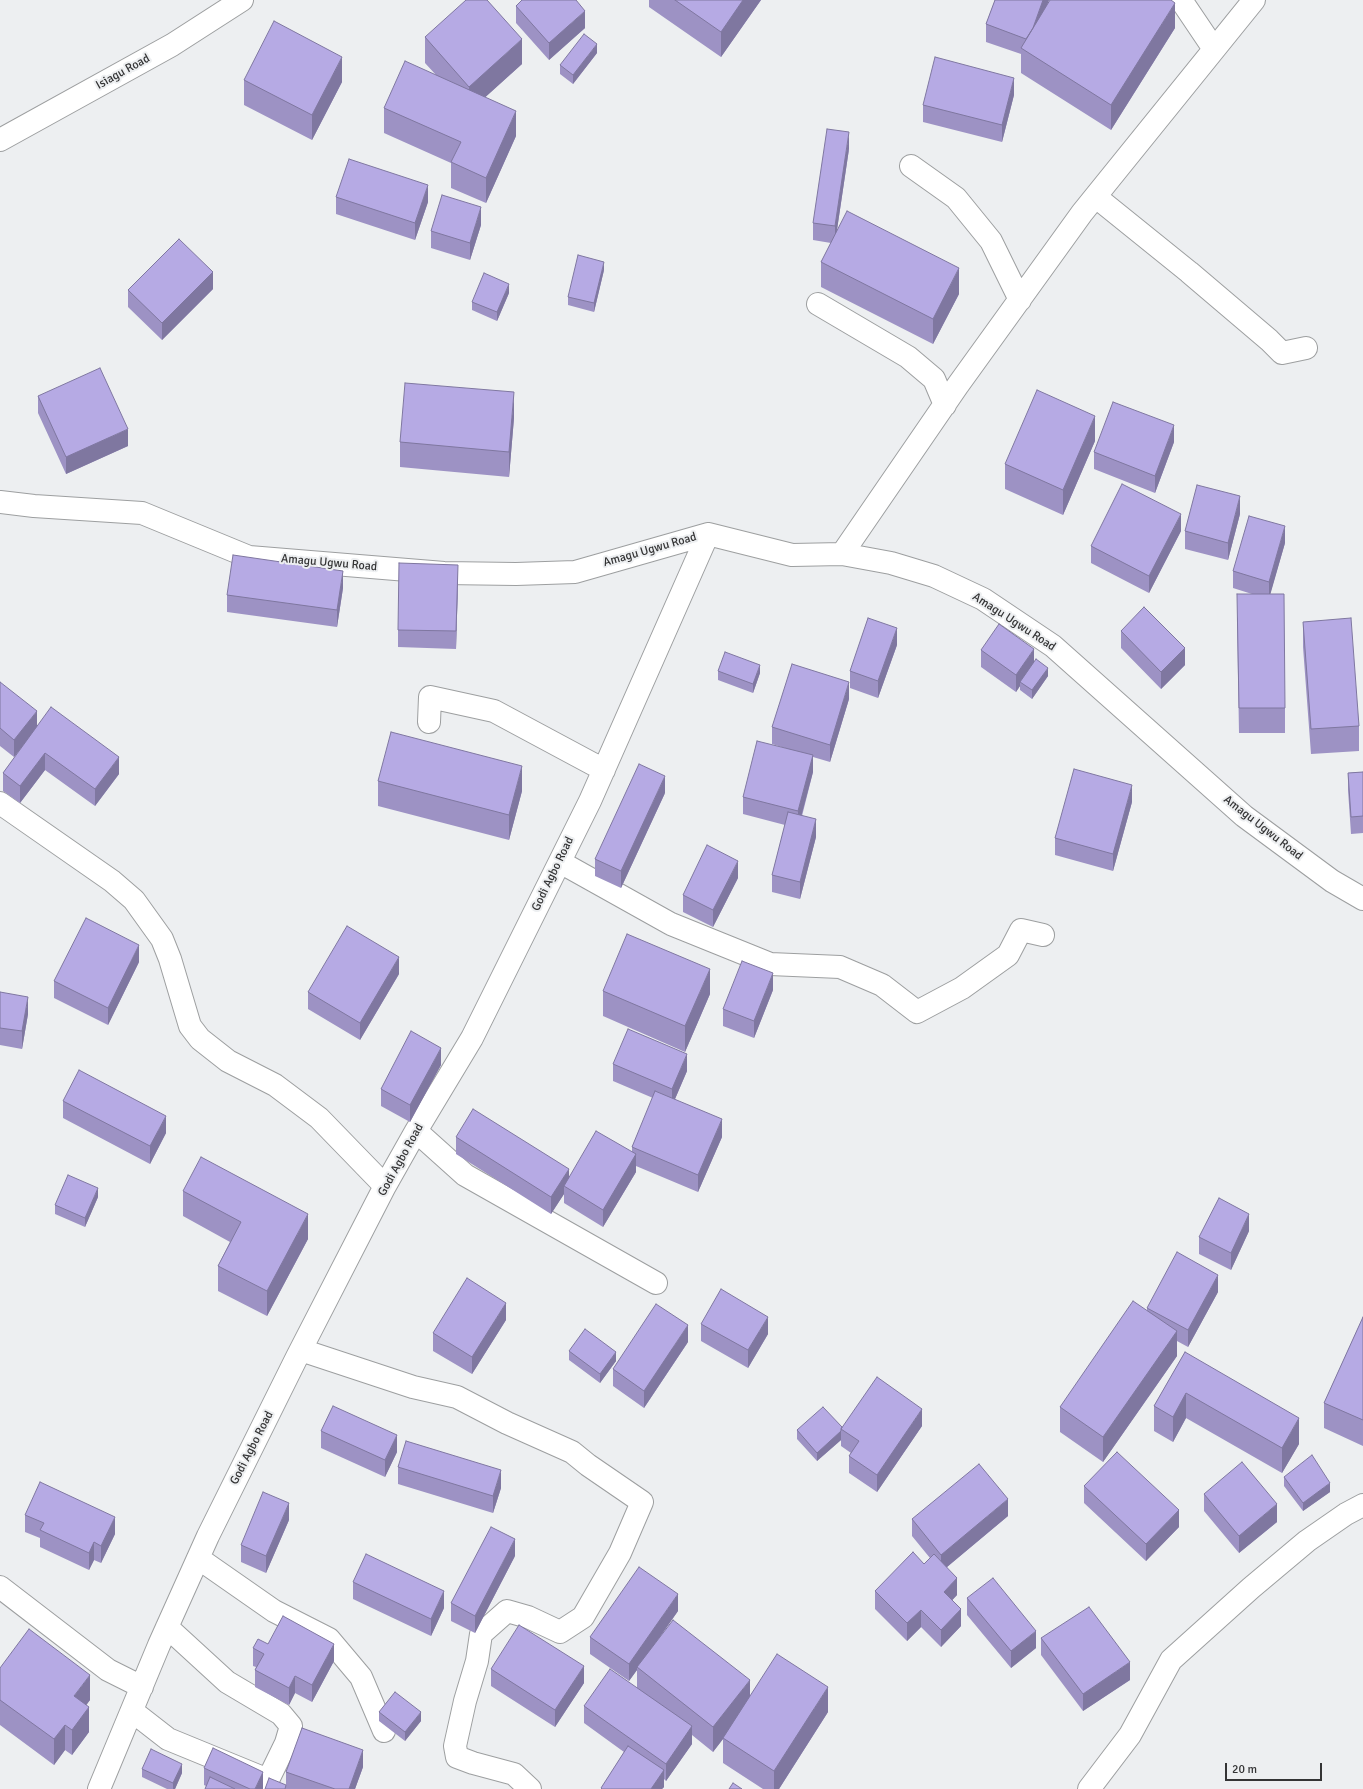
<!DOCTYPE html>
<style>
body{margin:0}
#map{position:relative;width:1363px;height:1789px;overflow:hidden;background:#edeff1;font-family:Signika,sans-serif}
canvas{display:block}
.scale{position:absolute;left:1225px;top:1763px;width:97px;height:18px;box-sizing:border-box;border:2px solid #343435;border-top:0;padding-left:5px;font-size:12px;line-height:14px;white-space:nowrap;color:#343435;-webkit-text-stroke:3px #edeff1;paint-order:stroke}
</style>
<div id="map">
<canvas width="1363" height="1789"></canvas>
<div class="scale">20 m</div>
</div>
<script>
const g = document.querySelector('canvas').getContext('2d');
g.lineJoin = 'round';
const shape = rows => new Path2D(rows.map(r => 'M' + r).join(''));
function stroke(path, color, width, dash) { g.strokeStyle = color; g.lineWidth = width; g.lineCap = dash ? 'butt' : 'round'; g.setLineDash(dash || []); g.stroke(path); }
function fillPath(path, color) { g.fillStyle = color; g.fill(path, 'evenodd'); }
function label(font, color, halo, rows, align = 'center') {
  g.font = font + ' Signika,sans-serif'; g.lineWidth = 4; g.setLineDash([]); g.textBaseline = 'middle'; g.strokeStyle = halo; g.fillStyle = color; for (const [text, x, y, turn = 0] of rows) {
    g.save(); g.translate(x, y); g.rotate((+turn || 0) * Math.PI / 180); g.textAlign = isNaN(turn) ? turn : align; if (halo) g.strokeText(text, 0, 0); g.fillText(text, 0, 0); g.restore();
  }
}
const minor = shape([
 [1181,0,1214,49],
 [0,140,172,45,242,0],
 [911,166,956,198,991,241,1020,300],
 [1096,197,1189,272,1269,340,1282,353,1306,348],
 [818,304,908,357,934,379,945,405],
 [0,502,34,506,142,513,249,557,444,573,516,574,575,572,708,534,792,555,842,554,891,563,934,576,983,599,1053,646,1244,816,1332,881,1363,899],
 [842,554,958,385,1082,213,1254,0],
 [429,722,430,697,494,711,604,770],
 [0,803,112,881,134,900,162,939,170,959,190,1026,200,1039,228,1061,275,1085,319,1118,385,1186],
 [560,862,671,924,770,964,840,967,882,985,917,1012,962,988,1008,955,1021,930,1043,935],
 [416,1131,465,1175,656,1283],
 [301,1350,413,1387,457,1397,507,1423,572,1452,588,1465,642,1502,620,1553,583,1617,560,1632,528,1617,507,1611,481,1634,477,1661,465,1701,455,1746,457,1757,473,1763,514,1774,530,1789],
 [198,1558,274,1611,329,1639,361,1677,384,1731],
 [0,1587,108,1670,142,1687],
 [132,1711,168,1739,268,1780,286,1743,291,1726,281,1714,227,1682,167,1627],
 [99,1789,159,1645,208,1536,297,1357,385,1186,416,1131,472,1038,590,801,708,534],
 [1089,1789,1130,1735,1171,1660,1251,1588,1307,1541,1346,1514,1363,1505]
]);
stroke(minor, '#9d9fa0', 24);
stroke(minor, '#fff', 22);
fillPath(shape([
 [649,0,761,0,721,57,649,7],
 [995,0,1049,0,1047,5,1175,28,1111,130,1021,73,1021,54,986,42,986,24],
 [516,6,585,28,549,60,516,23],
 [425,37,522,64,485,97,516,136,486,203,451,188,451,163,384,133,384,108,436,75,425,63],
 [597,53,573,84,560,74,560,65],
 [244,80,342,82,312,140,244,105],
 [1014,95,1002,142,923,122,923,105],
 [849,149,837,230,959,294,933,344,821,287,821,262,831,243,813,240,813,223],
 [336,197,428,202,415,240,336,214],
 [481,225,470,260,431,248,431,231],
 [604,270,594,312,568,305,568,297],
 [213,289,162,340,128,307,128,290],
 [509,293,497,321,472,310,472,302],
 [38,396,128,446,66,474,38,413],
 [514,418,509,477,400,467,400,442],
 [1095,441,1063,515,1005,489,1005,464],
 [1174,442,1155,493,1094,469,1094,452],
 [1240,514,1228,560,1185,549,1185,531],
 [1181,531,1149,593,1091,563,1091,546],
 [1285,543,1270,594,1285,708,1285,733,1239,733,1237,619,1252,594,1233,588,1233,571],
 [458,582,456,649,398,647,398,630],
 [343,588,337,627,227,612,227,595],
 [1303,622,1359,726,1359,751,1311,754,1303,647],
 [1121,631,1185,665,1161,689,1121,648],
 [897,645,878,698,850,688,850,671],
 [981,650,1034,662,1048,676,1032,699,1020,690,1020,686,1016,692,981,667],
 [718,671,760,673,753,693,718,680],
 [0,682,37,727,119,774,95,806,45,770,20,803,3,791,3,773,26,742,14,757,0,746],
 [849,699,830,762,813,757,813,772,802,816,816,837,800,899,772,892,772,875,785,825,743,814,743,797,788,749,772,744,772,727],
 [1363,772,1363,833,1351,834,1348,790,1348,773],
 [378,781,522,791,509,840,378,806],
 [665,793,621,888,595,876,595,859],
 [1132,802,1113,871,1055,855,1055,838],
 [738,878,713,927,683,912,683,895],
 [139,962,108,1025,54,998,54,981],
 [399,974,360,1040,308,1009,308,992],
 [773,990,754,1038,723,1026,723,1009],
 [603,991,710,994,685,1052,603,1016],
 [0,992,28,1014,22,1049,0,1045],
 [613,1064,687,1071,675,1099,722,1137,698,1192,636,1166,636,1172,603,1227,564,1203,564,1194,551,1214,456,1154,456,1137,569,1177,632,1152,632,1147,653,1098,613,1081],
 [441,1065,410,1122,381,1106,381,1089],
 [63,1101,166,1133,150,1164,63,1118],
 [183,1191,308,1239,267,1316,218,1291,218,1266,230,1242,183,1216],
 [98,1197,85,1227,55,1214,55,1205],
 [1249,1231,1231,1270,1199,1254,1199,1237],
 [1218,1292,1188,1347,1177,1341,1177,1356,1103,1462,1060,1432,1060,1407,1147,1310,1147,1308],
 [1363,1317,1363,1446,1324,1428,1324,1403],
 [506,1320,472,1374,433,1351,433,1333],
 [701,1324,768,1334,748,1368,701,1341],
 [688,1342,644,1408,613,1386,613,1369],
 [569,1351,616,1361,600,1383,569,1360],
 [1185,1352,1299,1444,1282,1473,1186,1418,1173,1442,1154,1431,1154,1406],
 [922,1426,877,1492,849,1473,849,1456,851,1453,841,1446,841,1440,817,1461,797,1439,797,1430,842,1427],
 [321,1431,397,1452,385,1477,321,1448],
 [398,1467,501,1488,493,1513,398,1484],
 [1284,1477,1330,1492,1303,1511,1284,1486],
 [1084,1486,1179,1527,1146,1561,1084,1503],
 [1204,1494,1277,1522,1239,1553,1204,1511],
 [25,1515,115,1534,101,1563,94,1560,89,1570,40,1547,40,1538,25,1532],
 [1008,1516,947,1567,957,1595,952,1600,961,1626,941,1647,921,1627,907,1641,875,1609,875,1591,924,1564,930,1558,912,1536,912,1519],
 [289,1520,266,1573,241,1562,241,1545],
 [515,1556,475,1633,451,1621,451,1603],
 [353,1582,444,1608,431,1636,353,1599],
 [967,1598,1036,1648,1011,1668,967,1615],
 [678,1611,655,1644,750,1696,828,1712,779,1789,763,1789,723,1763,723,1739,713,1752,692,1735,692,1744,666,1781,664,1779,664,1787,662,1789,601,1789,624,1752,584,1723,584,1706,637,1688,637,1670,629,1681,590,1654,590,1637],
 [1041,1638,1130,1680,1083,1711,1041,1655],
 [268,1644,334,1661,312,1702,295,1693,289,1705,255,1687,255,1670,256,1667,253,1666,253,1648],
 [0,1668,90,1700,86,1705,89,1732,72,1755,65,1750,54,1765,0,1725],
 [491,1669,584,1683,555,1727,491,1686],
 [379,1712,421,1721,405,1741,379,1721],
 [363,1767,355,1789,265,1789,286,1785,286,1772],
 [204,1768,263,1789,205,1789,206,1786,204,1785],
 [142,1769,182,1773,175,1789,167,1789,142,1777]
]), '#9d92c4');
fillPath(shape([
 [743,0,761,0,721,57,721,32],
 [1043,0,1049,0,1030,53,1029,40],
 [1175,3,1175,28,1111,130,1111,105],
 [585,11,585,28,549,60,549,43],
 [522,39,522,64,469,112,469,87],
 [597,44,597,53,573,84,573,75],
 [342,57,342,82,312,140,312,115],
 [1014,78,1014,95,1002,142,1002,125],
 [516,111,516,136,486,203,486,178],
 [849,132,849,149,835,243,835,226],
 [428,185,428,202,415,240,415,223],
 [481,207,481,225,470,260,470,243],
 [604,262,604,270,594,312,594,303],
 [959,268,959,294,933,344,933,319],
 [213,272,213,289,162,340,162,323],
 [509,284,509,293,497,321,497,312],
 [514,392,514,418,509,477,509,452],
 [1095,416,1095,441,1063,515,1063,490],
 [1174,425,1174,442,1155,493,1155,476],
 [128,429,128,446,66,474,66,457],
 [1240,496,1240,514,1228,560,1228,543],
 [1181,514,1181,531,1149,593,1149,576],
 [1285,526,1285,543,1269,599,1269,582],
 [458,565,458,582,456,649,456,631],
 [343,571,343,588,337,627,337,610],
 [897,628,897,645,878,698,878,681],
 [1185,648,1185,665,1161,689,1161,672],
 [1034,649,1034,666,1020,682,1020,686,1016,692,1016,675],
 [760,665,760,673,753,693,753,684],
 [1048,668,1048,676,1032,699,1032,690],
 [849,682,849,699,830,762,830,745],
 [37,711,37,728,14,757,14,740],
 [45,753,45,770,20,803,20,786],
 [813,755,813,772,798,828,798,811],
 [119,757,119,774,95,806,95,789],
 [522,766,522,791,509,840,509,815],
 [665,776,665,793,621,888,621,871],
 [1132,785,1132,802,1113,871,1113,854],
 [816,819,816,837,800,899,800,882],
 [738,861,738,878,713,927,713,910],
 [139,945,139,962,108,1025,108,1008],
 [399,957,399,974,360,1040,360,1023],
 [710,969,710,994,685,1052,685,1026],
 [773,973,773,990,754,1038,754,1021],
 [28,997,28,1014,22,1049,22,1031],
 [441,1048,441,1065,410,1122,410,1105],
 [687,1054,687,1071,672,1106,672,1089],
 [166,1116,166,1133,150,1164,150,1146],
 [722,1119,722,1137,698,1192,698,1175],
 [636,1154,636,1172,603,1227,603,1210],
 [569,1169,569,1186,564,1186,564,1194,551,1214,551,1197],
 [98,1188,98,1197,85,1227,85,1218],
 [308,1214,308,1239,267,1316,267,1291],
 [1249,1214,1249,1231,1231,1270,1231,1253],
 [1218,1275,1218,1292,1188,1347,1188,1330],
 [506,1303,506,1320,472,1374,472,1357],
 [768,1317,768,1334,748,1368,748,1350],
 [688,1325,688,1342,644,1408,644,1391],
 [1177,1331,1177,1356,1103,1462,1103,1437],
 [616,1352,616,1361,600,1383,600,1374],
 [1186,1393,1186,1418,1173,1442,1173,1417],
 [922,1409,922,1426,877,1492,877,1475],
 [1299,1418,1299,1444,1282,1473,1282,1448],
 [841,1431,841,1440,817,1461,817,1453],
 [397,1435,397,1452,385,1477,385,1460],
 [501,1470,501,1488,493,1513,493,1496],
 [1330,1483,1330,1492,1303,1511,1303,1503],
 [1008,1499,1008,1516,941,1572,941,1555],
 [289,1503,289,1520,266,1573,266,1556],
 [1277,1504,1277,1522,1239,1553,1239,1536],
 [1179,1510,1179,1527,1146,1561,1146,1544],
 [115,1517,115,1534,101,1563,101,1546],
 [515,1539,515,1556,475,1633,475,1616],
 [94,1542,94,1560,89,1570,89,1553],
 [957,1578,957,1595,944,1609,944,1592],
 [444,1591,444,1608,431,1636,431,1619],
 [678,1594,678,1611,638,1668,637,1667,637,1670,629,1681,629,1664],
 [961,1609,961,1626,941,1647,941,1630],
 [921,1610,921,1627,907,1641,907,1623],
 [1036,1631,1036,1648,1011,1668,1011,1651],
 [334,1644,334,1661,312,1702,312,1685],
 [1130,1662,1130,1680,1083,1711,1083,1694],
 [584,1666,584,1683,555,1727,555,1710],
 [90,1675,90,1700,74,1722,74,1696],
 [295,1676,295,1693,289,1705,289,1688],
 [750,1680,750,1705,723,1738,723,1739,713,1752,713,1727],
 [828,1687,828,1712,779,1789,774,1789,774,1771],
 [89,1707,89,1732,72,1755,72,1730],
 [421,1712,421,1721,405,1741,405,1732],
 [65,1725,65,1750,54,1765,54,1739],
 [692,1726,692,1744,666,1781,666,1764],
 [363,1750,363,1767,355,1789,349,1789],
 [182,1764,182,1773,175,1789,173,1789,173,1783],
 [664,1770,664,1787,662,1789,651,1789],
 [263,1772,263,1789,255,1789]
]), '#7f77a0');
const building = shape([
 [466,0,487,0,522,39,469,87,425,37,466,0],
 [522,0,576,0,585,11,549,43,516,6,522,0],
 [675,0,743,0,721,32,675,0],
 [995,0,1043,0,1033,28,1026,39,986,24,995,0],
 [1050,0,1171,0,1175,3,1111,105,1021,48,1050,0],
 [274,21,342,57,312,115,244,80,274,21],
 [584,34,597,44,573,75,560,65,584,34],
 [935,57,1014,78,1002,125,923,105,935,57],
 [405,61,516,111,486,178,451,162,461,142,384,108,405,61],
 [827,129,849,132,835,226,813,223,827,129],
 [349,159,428,185,415,223,336,197,349,159],
 [442,195,481,207,470,243,431,231,442,195],
 [847,211,959,268,933,319,821,262,847,211],
 [179,239,213,272,162,323,128,290,179,239],
 [578,255,604,262,594,303,568,297,578,255],
 [484,273,509,284,497,312,472,302,484,273],
 [100,368,128,429,66,457,38,396,100,368],
 [405,383,514,392,509,452,400,442,405,383],
 [1037,390,1095,416,1063,490,1005,464,1037,390],
 [1113,402,1174,425,1155,476,1094,452,1113,402],
 [1122,484,1181,514,1149,576,1091,546,1122,484],
 [1197,485,1240,496,1228,543,1185,531,1197,485],
 [1249,516,1285,526,1269,582,1233,571,1249,516],
 [233,555,343,571,337,610,227,595,233,555],
 [399,563,458,565,456,631,398,630,399,563],
 [1237,594,1284,594,1285,708,1239,708,1237,594],
 [1144,607,1185,648,1161,672,1121,631,1144,607],
 [868,618,897,628,878,681,850,671,868,618],
 [1351,618,1359,726,1311,729,1303,622,1351,618],
 [999,624,1034,649,1016,675,981,650,999,624],
 [725,652,760,665,753,684,718,671,725,652],
 [1036,659,1048,668,1032,690,1020,682,1036,659],
 [792,664,849,682,830,745,772,727,792,664],
 [0,682,37,711,14,740,0,728,0,682],
 [51,707,119,757,95,789,45,753,20,786,3,773,51,707],
 [391,732,522,766,509,815,378,781,391,732],
 [757,741,813,755,798,811,743,797,757,741],
 [639,764,665,776,621,871,595,859,639,764],
 [1074,769,1132,785,1113,854,1055,838,1074,769],
 [1363,772,1363,816,1351,817,1348,773,1363,772],
 [788,812,816,819,800,882,772,875,788,812],
 [707,845,738,861,713,910,683,895,707,845],
 [86,918,139,945,108,1008,54,981,86,918],
 [347,926,399,957,360,1023,308,992,347,926],
 [627,934,710,969,685,1026,603,991,627,934],
 [742,961,773,973,754,1021,723,1009,742,961],
 [0,992,28,997,22,1031,0,1028,0,992],
 [628,1029,687,1054,672,1089,613,1064,628,1029],
 [411,1031,441,1048,410,1105,381,1089,411,1031],
 [79,1070,166,1116,150,1146,63,1101,79,1070],
 [655,1091,722,1119,698,1175,632,1147,655,1091],
 [473,1109,569,1169,551,1197,456,1137,473,1109],
 [596,1131,636,1154,603,1210,564,1186,596,1131],
 [201,1157,308,1214,267,1291,218,1266,241,1222,183,1191,201,1157],
 [68,1175,98,1188,85,1218,55,1205,68,1175],
 [1219,1198,1249,1214,1231,1253,1199,1237,1219,1198],
 [1177,1252,1218,1275,1188,1330,1147,1308,1177,1252],
 [467,1278,506,1303,472,1357,433,1333,467,1278],
 [721,1289,768,1317,748,1350,701,1324,721,1289],
 [1133,1301,1177,1331,1103,1437,1060,1407,1133,1301],
 [656,1304,688,1325,644,1391,613,1369,656,1304],
 [1363,1317,1363,1420,1324,1403,1363,1317],
 [585,1329,616,1352,600,1374,569,1351,585,1329],
 [1185,1352,1299,1418,1282,1448,1186,1393,1173,1417,1154,1406,1185,1352],
 [877,1377,922,1409,877,1475,849,1456,859,1441,841,1429,877,1377],
 [333,1406,397,1435,385,1460,321,1431,333,1406],
 [823,1407,842,1427,841,1429,841,1431,817,1453,797,1430,823,1407],
 [406,1441,501,1470,493,1496,398,1467,406,1441],
 [1117,1452,1179,1510,1146,1544,1084,1486,1117,1452],
 [1312,1455,1330,1483,1303,1503,1284,1477,1312,1455],
 [1242,1462,1277,1504,1239,1536,1204,1494,1242,1462],
 [979,1464,1008,1499,941,1555,912,1519,979,1464],
 [40,1482,115,1517,101,1546,94,1542,89,1553,40,1530,44,1523,25,1515,40,1482],
 [263,1492,289,1503,266,1556,241,1545,263,1492],
 [491,1527,515,1539,475,1616,451,1603,491,1527],
 [913,1552,924,1564,934,1554,957,1578,944,1592,961,1609,941,1630,921,1610,907,1623,875,1591,913,1552],
 [366,1554,444,1591,431,1619,353,1582,366,1554],
 [639,1567,678,1594,629,1664,590,1637,639,1567],
 [993,1578,1036,1631,1011,1651,967,1598,993,1578],
 [1089,1607,1130,1662,1083,1694,1041,1638,1089,1607],
 [283,1616,334,1644,312,1685,295,1676,289,1688,255,1670,264,1654,253,1648,258,1639,268,1644,283,1616],
 [673,1620,750,1680,713,1727,637,1667,673,1620],
 [519,1625,584,1666,555,1710,491,1669,519,1625],
 [29,1629,90,1675,74,1696,89,1707,72,1730,65,1725,54,1739,0,1700,0,1668,29,1629],
 [777,1654,828,1687,774,1771,723,1738,777,1654],
 [610,1669,692,1726,666,1764,584,1706,610,1669],
 [395,1692,421,1712,405,1732,379,1712,395,1692],
 [302,1728,363,1750,349,1789,335,1789,286,1772,302,1728],
 [628,1746,664,1770,651,1789,602,1789,601,1788,628,1746],
 [213,1748,263,1772,255,1789,250,1789,204,1768,213,1748],
 [151,1749,182,1764,173,1783,142,1769,151,1749],
 [210,1777,235,1789,205,1789,210,1777],
 [269,1778,286,1785,285,1789,265,1789,269,1778],
 [733,1783,742,1789,729,1789,733,1783]
]);
fillPath(building, '#b6aae4');
stroke(building, '#7f77a0', 1);
label('12px', '#343435', '#edeff1', [
 ["Isiagu Road",123,72,-29],
 ["Amagu Ugwu Road",650,550,-16],
 ["Amagu Ugwu Road",329,563,5],
 ["Amagu Ugwu Road",1014,622,33],
 ["Amagu Ugwu Road",1263,828,38],
 ["Godi Agbo Road",553,874,-64],
 ["Godi Agbo Road",401,1160,-61],
 ["Godi Agbo Road",252,1448,-63]
]);
</script>
